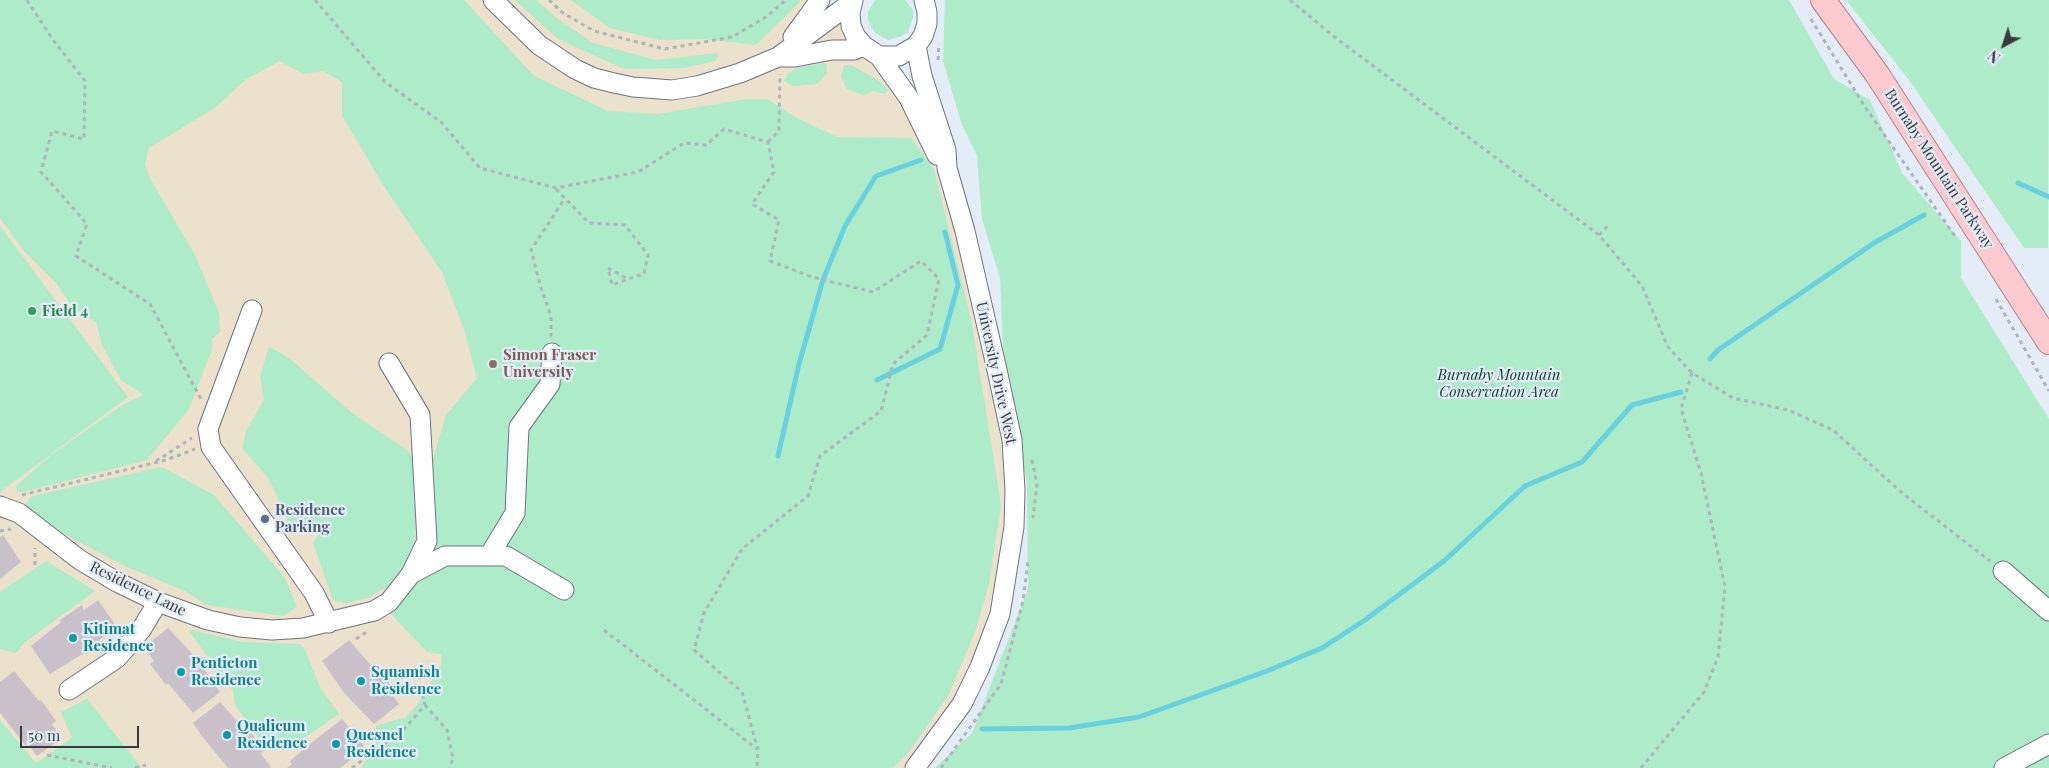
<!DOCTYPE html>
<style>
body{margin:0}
#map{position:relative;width:2049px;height:768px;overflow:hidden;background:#e4edf7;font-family:"Playfair Display",serif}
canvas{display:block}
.north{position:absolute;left:1979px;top:20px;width:50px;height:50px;-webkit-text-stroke:4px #e4edf7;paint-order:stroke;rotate:220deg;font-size:14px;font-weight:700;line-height:20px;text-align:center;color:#373a3e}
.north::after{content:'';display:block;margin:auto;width:18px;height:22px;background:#373a3e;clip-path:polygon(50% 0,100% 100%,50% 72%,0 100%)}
.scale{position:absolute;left:20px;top:726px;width:119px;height:22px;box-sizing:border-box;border:2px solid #373a3e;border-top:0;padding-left:6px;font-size:15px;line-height:18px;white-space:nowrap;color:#373a3e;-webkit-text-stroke:4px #e4edf7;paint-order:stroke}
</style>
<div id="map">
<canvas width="2049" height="768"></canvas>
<div class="north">N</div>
<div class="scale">50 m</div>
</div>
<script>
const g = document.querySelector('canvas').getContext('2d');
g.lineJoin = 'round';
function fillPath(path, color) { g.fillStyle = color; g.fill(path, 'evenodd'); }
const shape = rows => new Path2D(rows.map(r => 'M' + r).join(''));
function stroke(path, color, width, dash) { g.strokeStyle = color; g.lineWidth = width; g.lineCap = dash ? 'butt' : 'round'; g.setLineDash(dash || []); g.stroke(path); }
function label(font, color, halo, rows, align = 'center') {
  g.font = font + ' "Playfair Display",serif'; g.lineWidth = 4.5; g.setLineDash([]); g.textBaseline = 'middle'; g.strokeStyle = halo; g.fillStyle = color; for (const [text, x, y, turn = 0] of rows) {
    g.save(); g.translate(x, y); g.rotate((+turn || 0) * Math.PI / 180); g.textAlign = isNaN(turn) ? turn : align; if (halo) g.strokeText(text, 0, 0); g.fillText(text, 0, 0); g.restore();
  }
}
fillPath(shape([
 [0,0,828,0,854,56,870,60,886,75,916,124,937,172,958,240,997,412,1006,486,1003,537,994,591,983,632,965,678,940,720,906,766,904,768,0,768]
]), '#ebe1cc');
fillPath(shape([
 [0,0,464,0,534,76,608,111,657,114,747,99,767,99,795,117,837,137,911,138,934,169,972,324,1001,505,989,584,975,632,949,694,909,752,893,768,361,768,376,745,376,726,406,717,419,703,442,663,441,654,427,652,390,613,398,598,421,579,424,489,446,415,477,378,464,329,442,272,383,185,342,115,342,82,323,71,303,74,280,61,245,80,216,107,149,148,145,165,151,180,195,255,219,313,220,332,212,339,212,349,189,409,147,460,23,492,17,491,16,486,51,455,124,404,144,395,121,380,102,345,96,322,72,307,57,284,24,251,0,218],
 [515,0,536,0,558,19,593,43,656,60,718,53,719,56,714,61,684,68,624,69,558,39],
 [571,0,802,0,756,45,705,39,660,40,610,28],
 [875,0,905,0,913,10,913,18,908,32,902,36,888,40,875,33,868,20,868,12],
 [945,0,1789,0,1834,79,1870,100,1902,173,1961,241,1961,278,2049,419,2049,768,935,768,972,733,1028,589,1027,482,1004,371,1000,278,982,219,977,156,962,125,943,61],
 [1846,0,2049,0,2048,248,2024,248,1909,80],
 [826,63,827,73,817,84,793,86,784,81,788,73,801,67],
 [844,65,853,66,878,80,888,90,885,94,873,91,863,95,847,89,841,76],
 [0,226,128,397,0,492],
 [269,347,289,358,352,413,407,450,421,471,414,553,387,587,367,598,346,603,333,600,313,543,320,532,309,523,289,521,269,479,242,448,246,431,264,400,260,377],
 [162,467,214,495,285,578,297,607,283,616,207,605,185,591,125,566,52,528,25,505,32,496],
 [46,561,95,591,24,643,18,651,15,653,0,649,0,592],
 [192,630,243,642,300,644,304,648,321,689,339,714,291,747,283,748,267,744,261,741,235,705,233,691,189,631],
 [87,699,142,768,0,768,0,720,36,763,72,738,61,712]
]), '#aeebc8');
stroke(shape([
 [2018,183,2049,197],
 [1710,359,1718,350,1874,243,1924,215],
 [877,380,940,349,958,285,945,232],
 [778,456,799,364,823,280,845,226,876,176,921,160],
 [982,729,1069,728,1139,717,1267,671,1322,648,1365,620,1444,561,1525,486,1582,462,1632,405,1681,392]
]), '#68d1e0', 5);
fillPath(shape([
 [3,535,21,562,0,579,0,537],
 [98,600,116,626,84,653,50,674,31,646,61,622,60,620,82,605,84,610],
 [168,628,197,659,220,692,193,713,168,683,166,685,150,664,154,661,144,647],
 [349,640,374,669,376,667,393,688,389,691,399,704,374,724,345,694,322,661],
 [14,671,39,701,41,700,56,721,52,724,62,738,37,756,28,744,26,746,0,713,0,682],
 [220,702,246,731,248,729,265,750,260,753,271,767,269,768,228,768,201,735,193,723],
 [342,719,364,746,353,755,354,757,340,768,287,768,292,764,290,761,310,744]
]), '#cac0c9');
const minor = shape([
 [493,0,539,45,575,69,594,78,614,83,633,87,672,90,697,86,740,73,778,57,852,2],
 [853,0,850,13,851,26,856,37,864,46,879,56,899,56,907,51,916,46,923,36,927,24,927,12,924,0],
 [793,37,820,0],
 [879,56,909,98,937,155],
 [778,57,795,57,832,50,854,50,864,46],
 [252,310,208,429,211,447,314,593,329,623],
 [0,506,19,513,80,560,117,582,158,602,208,620,240,627,272,630,303,628,374,611,389,602,411,574,427,541,420,415,389,363],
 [489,556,515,513,519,427,550,384,552,353],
 [2003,571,2049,611],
 [411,574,445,556,506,556,564,590],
 [69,690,117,658,141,630,158,602],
 [915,768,962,704,980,667,1000,614,1014,527,1015,490,1012,440,997,370,965,231,947,168,946,150,922,76,916,46],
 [2004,768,2049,744]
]);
const major = shape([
 [1823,0,1877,74,2049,342]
]);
stroke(minor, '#6c747d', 21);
stroke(major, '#b68089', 26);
stroke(shape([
 [27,0,53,40,85,81,84,139,52,131,41,172,87,224,76,256,150,304,202,401],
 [315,0,385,82,441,122,480,168,556,188,638,172,684,143,706,145,724,129,768,142,774,172,752,204,779,220,770,261,812,277,873,292,921,261,939,279,927,335,893,364,881,411,820,456,808,496,742,549,704,613,694,650,742,692,758,750,757,768],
 [549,0,563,13,594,31,665,49,732,37,766,17,786,0],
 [1290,0,1332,35,1599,235,1642,286,1668,347,1692,373,1733,398,1788,410,1833,430,1902,493,1990,561],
 [1811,19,1865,107,1957,239],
 [938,60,939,44],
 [768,142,779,131,780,74],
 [556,189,589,223,625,225,648,255,644,274,628,279,612,285,608,268,628,279],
 [1599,235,1610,224],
 [1996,299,2049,391],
 [551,337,551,316,541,288,531,250,565,198],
 [1032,460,1037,484,1033,518],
 [156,461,192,438],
 [22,495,166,460,195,449],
 [0,531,11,529],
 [35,565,35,548],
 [604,630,757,749],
 [356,639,368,631],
 [425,705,447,730,453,758,450,768],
 [47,755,112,768],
 [135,768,146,765],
 [352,768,405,728,425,705,420,684],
 [941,768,1001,684,1023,601,1028,561],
 [1641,768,1704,692,1718,657,1725,587,1701,473,1681,409,1692,373]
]), '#adb4bc', 3, [4, 4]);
stroke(minor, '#fff', 19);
stroke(major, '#fdcad0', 24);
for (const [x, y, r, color] of [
 [32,311,5,"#2e9e5b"],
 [493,364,5,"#8d6e63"],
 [265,519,5,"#5c6f8a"],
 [73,638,5,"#0f9aa8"],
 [181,672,5,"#0f9aa8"],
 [361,681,5,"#0f9aa8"],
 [227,735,5,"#0f9aa8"],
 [336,744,5,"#0f9aa8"]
]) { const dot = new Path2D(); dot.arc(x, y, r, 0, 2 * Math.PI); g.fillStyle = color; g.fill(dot); stroke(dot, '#e4edf7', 2); }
label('15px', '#373a3e', '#e4edf7', [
 ["Burnaby Mountain Parkway",1939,169,57],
 ["University Drive West",996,373,78],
 ["Residence Lane",138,589,26]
]);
label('bold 15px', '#27864d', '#e4edf7', [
 ["Field 4",42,311]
], 'left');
label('bold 15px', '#785e54', '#e4edf7', [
 ["Simon Fraser",503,355],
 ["University",503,372]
], 'left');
label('italic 15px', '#08482d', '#e4edf7', [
 ["Burnaby Mountain",1499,375],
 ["Conservation Area",1499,392]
]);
label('bold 15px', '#4e5e75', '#e4edf7', [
 ["Residence",275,510],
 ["Parking",275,527]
], 'left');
label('bold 15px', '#0d838f', '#e4edf7', [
 ["Kitimat",83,629],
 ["Residence",83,646],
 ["Penticton",191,663],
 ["Residence",191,680],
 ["Squamish",371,672],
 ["Residence",371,689],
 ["Qualicum",237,726],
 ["Residence",237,743],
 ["Quesnel",346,735],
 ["Residence",346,752]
], 'left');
</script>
